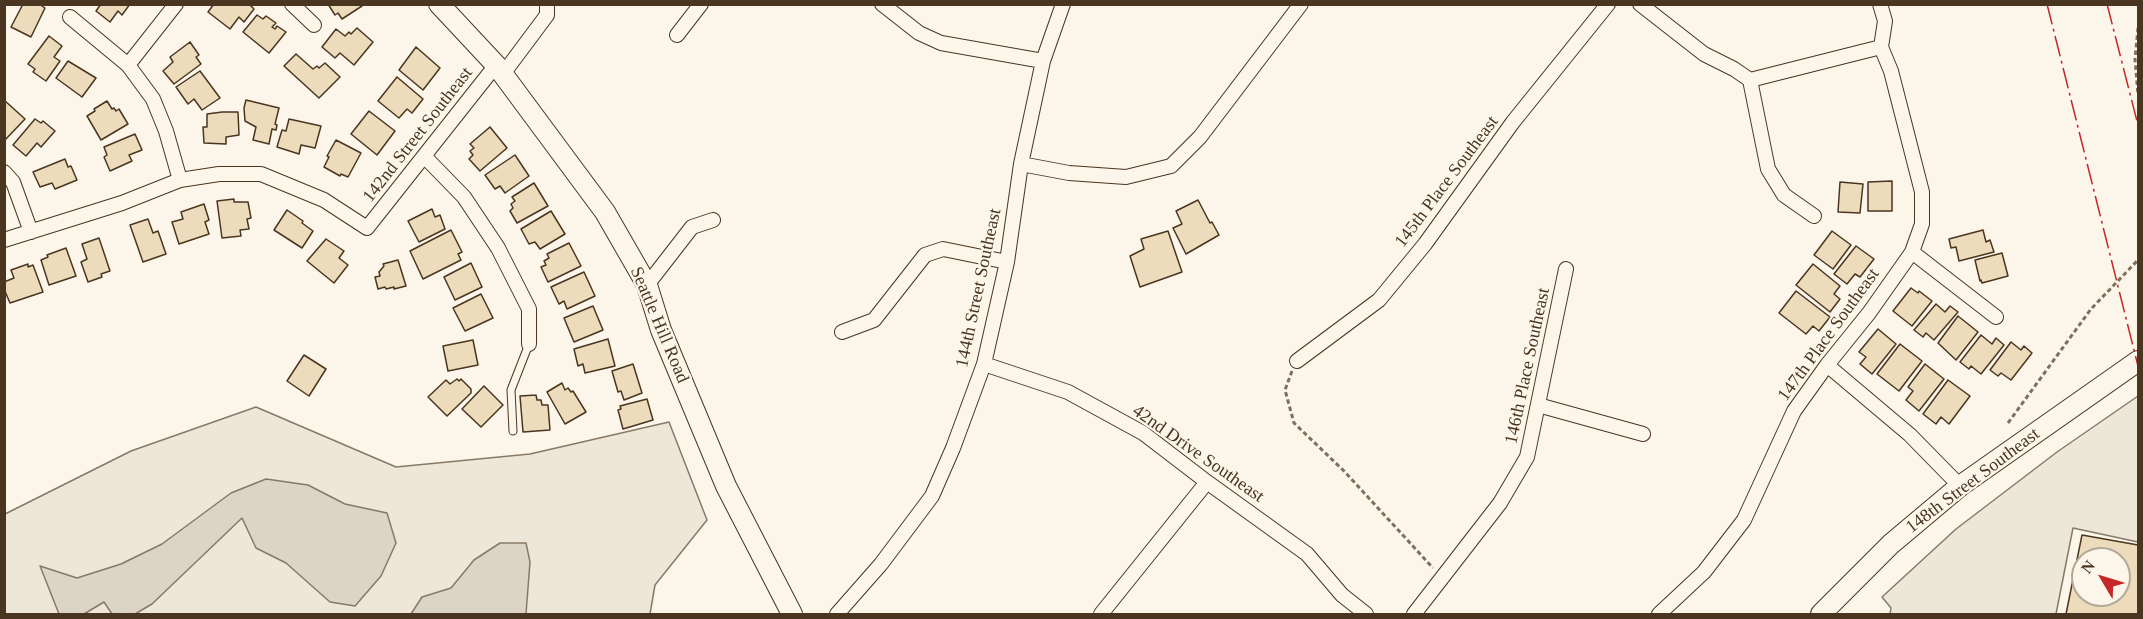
<!DOCTYPE html>
<style>
body{margin:0}
#map{position:relative;width:2143px;height:619px;overflow:hidden;background:#fbf6e9;font-family:"Times New Roman",serif}
canvas{display:block}
.frame{position:absolute;inset:0;border:6px solid #4a3520;pointer-events:none}
.north{position:absolute;left:2071px;top:547px;width:60px;height:60px;box-sizing:border-box;background:#fbf6e9;border:2px solid #b4a999;border-radius:50%;rotate:308deg;font-size:16px;font-weight:700;line-height:24px;text-align:center;color:#4a3520}
.north::after{content:'';display:block;margin:auto;width:21px;height:27px;background:#c62828;clip-path:polygon(50% 0,100% 100%,50% 72%,0 100%)}
</style>
<div id="map">
<canvas width="2143" height="619"></canvas>
<div class="frame"></div>
<div class="north">N</div>
</div>
<script>
const g = document.querySelector('canvas').getContext('2d');
g.lineJoin = 'round';
function fillPath(path, color) { g.fillStyle = color; g.fill(path, 'evenodd'); }
const shape = rows => new Path2D(rows.map(r => 'M' + r).join(''));
function stroke(path, color, width, dash) { g.strokeStyle = color; g.lineWidth = width; g.lineCap = dash ? 'butt' : 'round'; g.setLineDash(dash || []); g.stroke(path); }
function label(font, color, halo, rows, align = 'center') {
  g.font = font + ' "Times New Roman",serif'; g.lineWidth = 4.5; g.setLineDash([]); g.textBaseline = 'middle'; g.strokeStyle = halo; g.fillStyle = color; for (const [text, x, y, turn = 0] of rows) {
    g.save(); g.translate(x, y); g.rotate((+turn || 0) * Math.PI / 180); g.textAlign = isNaN(turn) ? turn : align; if (halo) g.strokeText(text, 0, 0); g.fillText(text, 0, 0); g.restore();
  }
}
const green = shape([
 [256,407,396,467,530,454,669,422,707,520,655,585,650,614,5,614,5,514,131,451,256,407]
]);
fillPath(green, '#ede6d9');
stroke(green, '#887966', 1.5);
const parking = shape([
 [2138,396,2138,542,2073,528,2056,614,1890,614,1891,608,1882,597,1956,529,2057,452,2138,396]
]);
fillPath(parking, '#ede7d9');
stroke(parking, '#887966', 1.5);
const water = shape([
 [266,479,308,485,345,504,387,513,396,543,381,576,355,606,330,602,286,563,256,548,242,518,152,604,135,614,112,614,104,602,84,614,59,614,40,566,77,578,121,564,162,544,231,493,266,479],
 [500,543,526,543,530,562,526,614,411,614,422,597,451,588,474,560,500,543]
]);
fillPath(water, '#dcd4c6');
stroke(water, '#887966', 1.5);
const building = shape([
 [23,4,39,4,45,8,31,37,11,27,23,4],
 [101,4,130,4,122,15,118,11,110,22,96,11,101,4],
 [214,4,249,4,254,9,244,22,239,17,230,29,208,12,214,4],
 [328,4,361,4,362,6,342,19,338,13,335,15,328,4],
 [257,15,263,19,266,16,276,23,272,27,275,29,277,26,286,32,269,53,243,32,257,15],
 [357,28,373,42,354,65,340,53,335,58,322,47,336,29,345,36,349,32,351,34,357,28],
 [49,36,62,46,54,57,60,61,46,81,33,72,35,69,28,64,49,36],
 [190,42,199,55,196,57,201,64,174,84,163,71,173,62,170,57,190,42],
 [416,47,440,68,423,90,399,70,416,47],
 [296,54,313,69,317,66,319,68,325,63,340,77,319,98,284,66,296,54],
 [68,61,96,78,82,97,56,78,68,61],
 [200,71,220,98,202,110,194,99,188,104,176,87,200,71],
 [397,77,423,99,412,113,407,109,399,118,378,101,397,77],
 [4,100,25,119,5,140,4,140,4,100],
 [246,100,279,108,275,124,277,125,276,130,272,129,269,144,253,140,256,127,245,121,244,108,246,100],
 [107,101,112,109,114,108,116,111,119,109,128,124,101,140,87,116,95,111,94,109,107,101],
 [369,111,395,131,377,155,351,134,369,111],
 [222,112,238,112,239,135,226,137,226,144,204,143,203,127,207,127,207,114,222,112],
 [35,119,41,123,43,121,55,131,41,147,37,143,26,156,13,145,35,119],
 [289,119,321,126,315,148,301,145,299,154,277,147,282,130,286,131,289,119],
 [490,127,507,148,480,171,469,159,473,155,470,151,474,148,470,144,490,127],
 [135,134,142,150,129,155,132,161,110,171,104,157,107,155,104,147,135,134],
 [336,140,361,153,348,177,341,174,340,176,324,167,329,157,327,156,336,140],
 [515,155,529,176,505,193,500,186,495,189,485,175,515,155],
 [65,159,68,167,71,166,77,180,55,189,52,183,40,187,33,172,65,159],
 [1892,181,1892,211,1868,211,1868,182,1892,181],
 [1840,182,1863,184,1860,213,1838,212,1840,182],
 [534,183,548,206,517,223,510,211,513,208,511,204,515,201,512,197,534,183],
 [234,199,234,202,248,202,251,218,247,219,249,229,240,230,241,236,222,238,217,201,234,199],
 [1198,200,1210,223,1212,222,1219,235,1186,254,1173,228,1182,224,1176,211,1198,200],
 [204,204,209,220,205,222,209,234,179,244,172,222,183,219,181,212,204,204],
 [432,209,435,217,440,215,445,229,419,242,408,221,432,209],
 [287,210,303,221,302,223,313,231,302,248,274,230,287,210],
 [551,211,565,234,540,249,535,242,529,244,521,229,551,211],
 [148,219,153,233,158,231,166,254,143,262,130,225,148,219],
 [451,230,462,252,458,254,461,260,423,279,410,251,451,230],
 [1983,230,1986,242,1990,240,1994,252,1959,261,1956,247,1951,248,1949,239,1983,230],
 [1168,231,1182,272,1140,287,1130,256,1144,249,1141,239,1168,231],
 [1832,231,1851,245,1833,269,1814,255,1832,231],
 [99,238,110,271,101,274,102,277,88,282,81,262,87,259,82,244,99,238],
 [326,239,344,251,339,258,348,265,334,283,307,261,326,239],
 [569,243,581,266,548,282,541,267,546,265,544,261,549,258,547,254,569,243],
 [1856,246,1874,259,1860,277,1855,274,1847,284,1834,274,1856,246],
 [66,248,76,276,49,285,41,260,48,257,47,255,66,248],
 [2002,253,2008,276,1982,283,1981,280,1980,281,1975,260,2002,253],
 [398,260,406,286,394,289,394,287,386,289,385,287,378,289,375,277,380,276,379,272,384,266,383,264,398,260],
 [471,263,482,287,455,300,444,277,471,263],
 [28,264,28,267,33,265,43,292,10,303,4,289,4,282,14,278,11,270,28,264],
 [1813,264,1840,286,1834,294,1840,299,1830,312,1796,285,1813,264],
 [584,272,595,296,567,309,564,301,559,304,551,287,584,272],
 [1911,288,1918,293,1919,291,1932,301,1912,326,1893,311,1911,288],
 [1796,291,1830,317,1819,331,1813,326,1806,334,1779,313,1796,291],
 [481,294,493,318,465,331,453,308,481,294],
 [1936,304,1945,312,1950,306,1958,312,1934,340,1926,333,1923,337,1914,330,1936,304],
 [593,306,603,330,574,342,564,318,593,306],
 [1958,316,1978,332,1956,360,1938,343,1958,316],
 [1878,329,1896,344,1872,374,1860,364,1866,357,1859,352,1878,329],
 [1981,335,1992,344,1996,338,2004,345,1981,374,1971,366,1969,369,1960,362,1981,335],
 [608,339,615,366,585,373,583,364,578,366,574,349,608,339],
 [473,340,478,365,448,371,443,346,473,340],
 [2011,342,2021,350,2024,346,2032,353,2011,380,2001,373,1998,376,1990,370,2011,342],
 [1900,344,1922,361,1899,391,1877,374,1900,344],
 [304,355,326,369,309,396,287,381,304,355],
 [633,364,642,393,624,400,621,391,618,392,612,371,633,364],
 [1925,364,1944,379,1919,411,1906,400,1913,391,1908,387,1925,364],
 [457,379,459,381,461,379,471,389,471,393,447,416,428,397,446,380,450,384,457,379],
 [1948,380,1970,396,1949,424,1941,417,1936,424,1923,414,1948,380],
 [562,383,565,390,568,388,571,392,573,391,586,412,565,424,547,392,562,383],
 [484,386,503,405,481,427,462,409,484,386],
 [536,395,537,400,541,400,542,405,548,405,550,430,523,432,520,396,536,395],
 [647,399,653,420,623,429,618,410,621,409,620,406,647,399],
 [2082,535,2138,545,2138,614,2066,614,2082,535],
 [2083,559,2119,559,2119,595,2083,595,2083,559]
]);
fillPath(building, '#ecdcbc');
stroke(building, '#4a3520', 1.5);
const lane = shape([
 [513,431,511,390,529,344]
]);
const street = shape([
 [292,4,314,25],
 [882,4,919,33,941,43,1043,61],
 [1640,4,1704,54,1734,69,1750,80,1881,47],
 [1880,4,1885,21,1881,47],
 [70,17,128,65,153,99,166,131,180,180],
 [677,35,701,4],
 [128,65,176,4],
 [503,74,547,15,547,4],
 [1750,80,1768,169,1784,195,1814,216],
 [424,156,464,197,498,248,529,309,529,344],
 [1021,164,1069,173,1126,177,1171,166,1200,137,1301,4],
 [4,172,13,182,31,232],
 [4,240,122,203,180,180,219,174,261,174,324,200,367,228,496,65],
 [1912,252,1996,317],
 [647,285,692,227,713,220],
 [842,332,874,320,925,255,943,249,1007,262],
 [1297,361,1379,300,1425,244,1513,122,1608,4],
 [984,364,1068,392,1143,433,1207,482,1307,554,1342,595,1366,614],
 [1827,365,1910,435,1960,486],
 [1538,405,1643,434],
 [837,614,881,564,932,496,953,448,984,364,1007,262,1021,164,1043,61,1063,4],
 [1101,614,1207,482],
 [1414,614,1500,503,1527,457,1566,269],
 [1659,614,1704,572,1744,520,1794,411,1827,365,1869,313,1912,252,1922,224,1922,192,1891,71,1881,47]
]);
const secondary = shape([
 [439,4,496,65,605,212,647,285,661,330,726,486,792,614],
 [1821,614,1891,544,1960,486,2138,361]
]);
stroke(lane, '#4a3520', 9);
stroke(street, '#4a3520', 16);
stroke(secondary, '#4a3520', 22);
stroke(shape([
 [2138,28,2135,59,2138,95],
 [1292,371,1285,390,1294,423,1344,471,1433,568],
 [2008,423,2091,309,2138,260]
]), '#7f6f5c', 3, [4.5, 3]);
stroke(lane, '#fbf6e9', 7);
stroke(street, '#fbf6e9', 14);
stroke(secondary, '#fbf6e9', 20);
stroke(shape([
 [2047,4,2138,366],
 [2107,4,2138,125]
]), '#c62828', 1.5, [21, 4.5, 3, 4.5]);
label('18px', '#4a3520', '#fbf6e9', [
 ["142nd Street Southeast",418,135,-52],
 ["145th Place Southeast",1447,182,-53],
 ["144th Street Southeast",979,288,-78],
 ["Seattle Hill Road",659,325,67],
 ["147th Place Southeast",1829,335,-54],
 ["146th Place Southeast",1528,366,-78],
 ["42nd Drive Southeast",1198,454,35],
 ["148th Street Southeast",1973,481,-37]
]);
</script>
